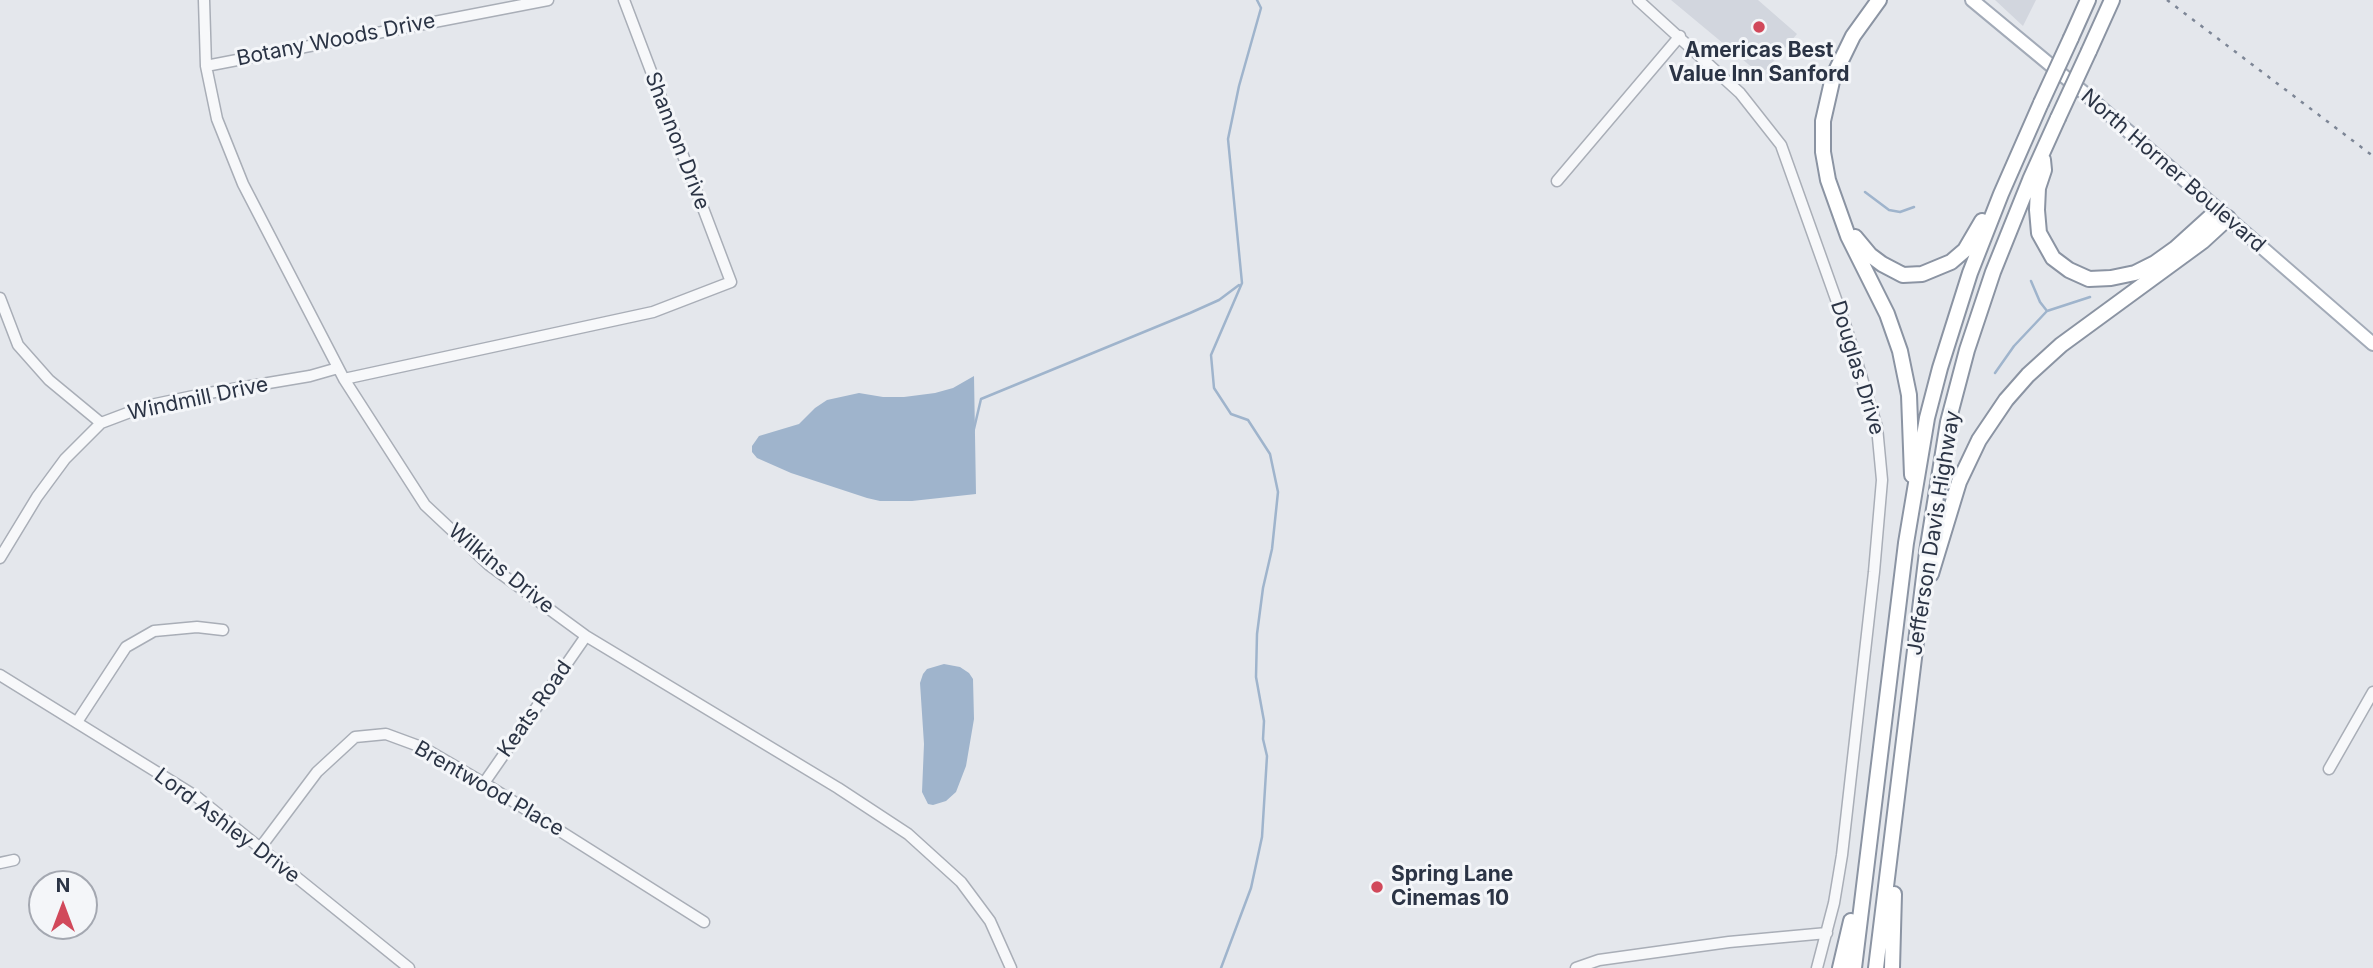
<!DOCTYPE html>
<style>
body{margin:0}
#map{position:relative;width:2373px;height:968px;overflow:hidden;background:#e4e7ec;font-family:Inter,sans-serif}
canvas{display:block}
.north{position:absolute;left:28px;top:870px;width:70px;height:70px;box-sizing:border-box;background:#f4f6f9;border:2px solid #a4a8b1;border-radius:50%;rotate:0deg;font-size:19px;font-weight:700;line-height:28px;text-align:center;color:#2b3445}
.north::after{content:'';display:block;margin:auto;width:24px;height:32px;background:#d1495b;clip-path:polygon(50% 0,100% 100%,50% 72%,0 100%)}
</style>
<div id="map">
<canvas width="2373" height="968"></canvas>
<div class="north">N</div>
</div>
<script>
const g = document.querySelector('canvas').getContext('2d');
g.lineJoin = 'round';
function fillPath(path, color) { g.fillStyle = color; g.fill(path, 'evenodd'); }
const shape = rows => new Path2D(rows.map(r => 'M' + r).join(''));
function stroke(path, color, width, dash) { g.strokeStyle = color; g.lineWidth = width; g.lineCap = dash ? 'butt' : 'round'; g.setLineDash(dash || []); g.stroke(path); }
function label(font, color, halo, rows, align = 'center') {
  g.font = font + ' Inter,sans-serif'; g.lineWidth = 6; g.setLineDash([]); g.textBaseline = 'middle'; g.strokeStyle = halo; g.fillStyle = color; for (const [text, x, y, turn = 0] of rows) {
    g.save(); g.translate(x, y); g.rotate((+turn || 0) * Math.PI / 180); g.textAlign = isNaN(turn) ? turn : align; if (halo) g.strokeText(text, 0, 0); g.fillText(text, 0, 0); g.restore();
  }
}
fillPath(shape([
 [1671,0,1758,0,1797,34,1766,70,1754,69],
 [1995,0,2036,0,2023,26]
]), '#d2d6de');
fillPath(shape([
 [974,376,976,494,912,501,880,501,867,498,791,473,757,458,752,452,752,446,759,436,799,424,815,408,827,400,859,393,883,397,904,397,935,393,953,388],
 [944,664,960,667,969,673,973,679,974,719,966,766,956,792,946,801,933,805,928,804,922,792,924,744,920,683,923,674,927,669]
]), '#9fb4cc');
stroke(shape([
 [1865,192,1889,210,1900,212,1914,207],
 [2031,281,2040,302,2047,311],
 [1995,373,2014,346,2047,311,2090,297],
 [973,433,981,399,1190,313,1219,300,1239,285],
 [1221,968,1251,888,1262,837,1267,756,1263,739,1264,721,1256,677,1257,634,1263,588,1272,549,1278,492,1270,454,1248,420,1231,414,1214,388,1211,355,1242,283,1228,139,1239,86,1261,8,1257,0]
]), '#9fb4cc', 2.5);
const minor = shape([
 [204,0,206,66,217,119,243,184,344,379,425,505,489,565,586,636,838,788,908,834,961,882,990,921,1011,968],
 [1638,0,1740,93,1781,145,1847,330,1877,427,1882,480,1874,572,1842,855,1834,903,1817,968],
 [206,66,548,0],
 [1557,181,1680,36],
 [0,298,18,345,49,380,101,423],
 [344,379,653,312,731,282,624,0],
 [0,558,37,497,65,459,101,423,146,406,203,394,310,376,338,368],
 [0,675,197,797,409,968],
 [77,722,126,647,154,631,197,627,223,630],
 [2329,769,2373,692],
 [484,783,586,636],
 [260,848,317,772,355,737,386,734,424,748,484,783,704,922],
 [0,863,14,860],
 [1576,968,1599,960,1729,942,1827,933]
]);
const major = shape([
 [1972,0,2083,92,2373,344]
]);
const highway = shape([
 [1879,0,1853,36,1833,77,1823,121,1823,152,1828,180,1848,236,1887,314,1900,351,1909,395,1912,475],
 [2071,38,2088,0],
 [2089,51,2112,0],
 [2043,160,2044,170,2038,188,2037,210,2039,233,2053,258,2069,270,2089,279,2111,278,2135,273,2155,263,2176,248,2218,210],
 [1855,237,1870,255,1882,264,1903,275,1922,274,1951,262,1965,250,1982,221],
 [1931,574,1959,482,1979,440,2006,400,2028,375,2061,345,2203,241,2228,218],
 [1840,968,1851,921],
 [1854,968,1906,543,1927,418,1940,368,1970,273,2001,194,2041,103],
 [1876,968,1927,552,1948,422,1967,350,1993,272,2030,180,2058,118],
 [1892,968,1894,894]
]);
stroke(minor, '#a9aeb7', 13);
stroke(major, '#a3abb8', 16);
stroke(highway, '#8b94a3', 18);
stroke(minor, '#f7f8fa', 10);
stroke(major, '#fff', 12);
stroke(highway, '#fff', 14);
stroke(shape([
 [2167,0,2373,156]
]), '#7d8696', 2.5, [3.5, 7]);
const highwayBridge = shape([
 [2041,103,2071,38],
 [2058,118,2089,51]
]);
stroke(highwayBridge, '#8b94a3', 18, []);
stroke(highwayBridge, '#fff', 14);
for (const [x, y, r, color] of [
 [1759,27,7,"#d1495b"],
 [1377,887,7,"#d1495b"]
]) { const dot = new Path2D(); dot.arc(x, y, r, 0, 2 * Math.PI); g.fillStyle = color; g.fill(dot); stroke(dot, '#f4f6f9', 2.5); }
label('21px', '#2b3445', '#f4f6f9', [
 ["Botany Woods Drive",336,40,-11],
 ["Shannon Drive",677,141,69],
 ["North Horner Boulevard",2173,171,41],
 ["Douglas Drive",1857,368,73],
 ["Windmill Drive",198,399,-12],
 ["Jefferson Davis Highway",1934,533,-81],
 ["Wilkins Drive",501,569,39],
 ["Keats Road",535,709,-55],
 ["Brentwood Place",489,789,30],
 ["Lord Ashley Drive",227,826,37]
]);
label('bold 21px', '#2b3445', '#f4f6f9', [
 ["Americas Best",1759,51],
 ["Value Inn Sanford",1759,75],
 ["Spring Lane",1391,875,"left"],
 ["Cinemas 10",1391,899,"left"]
]);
</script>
